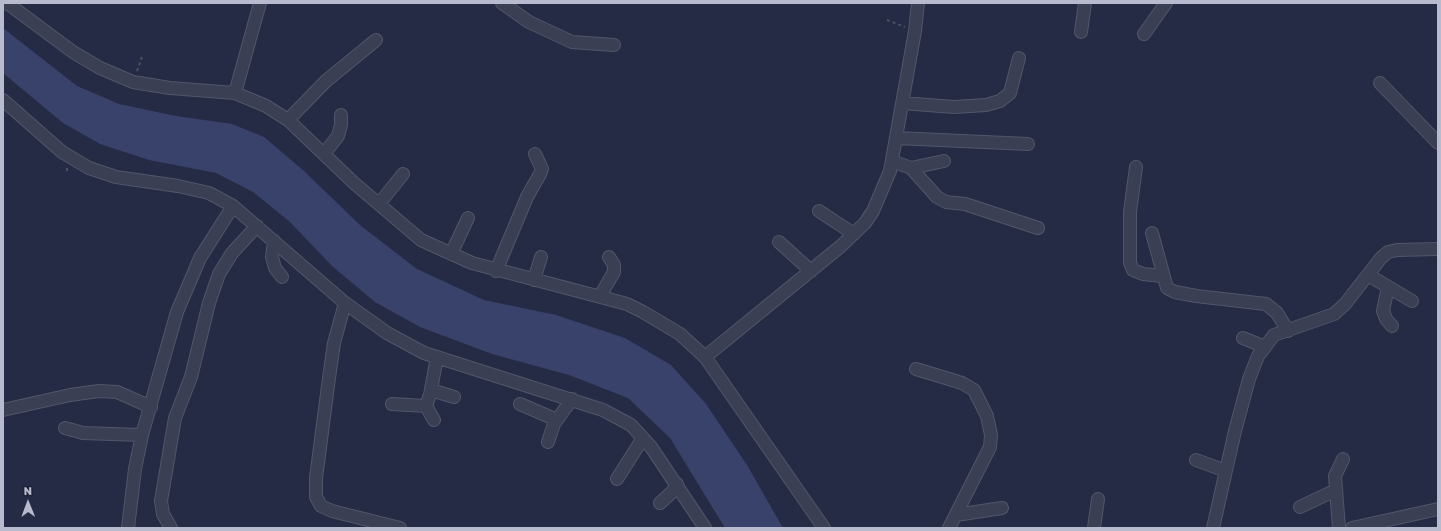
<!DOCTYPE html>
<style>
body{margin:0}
#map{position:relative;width:1441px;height:531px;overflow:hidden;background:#252b44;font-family:"Golos Text",sans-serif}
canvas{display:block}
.frame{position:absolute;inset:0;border:4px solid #b7bbcd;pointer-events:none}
.north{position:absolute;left:8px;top:483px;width:40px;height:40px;-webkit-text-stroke:3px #1e2338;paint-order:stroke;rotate:359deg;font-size:11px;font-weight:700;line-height:16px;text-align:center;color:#b7bbcd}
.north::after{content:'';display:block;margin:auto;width:14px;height:18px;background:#b7bbcd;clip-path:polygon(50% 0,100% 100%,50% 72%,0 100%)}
</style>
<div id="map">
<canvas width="1441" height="531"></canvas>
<div class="frame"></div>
<div class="north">N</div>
</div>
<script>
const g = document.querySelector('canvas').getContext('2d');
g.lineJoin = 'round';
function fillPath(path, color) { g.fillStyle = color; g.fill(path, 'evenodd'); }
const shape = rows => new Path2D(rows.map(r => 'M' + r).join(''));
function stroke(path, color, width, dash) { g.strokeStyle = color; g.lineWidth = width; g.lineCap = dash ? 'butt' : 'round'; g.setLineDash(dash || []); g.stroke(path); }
fillPath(shape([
 [3,28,77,86,119,104,176,116,232,124,264,137,304,171,361,226,417,269,484,300,556,315,625,338,671,365,706,404,747,465,783,528,725,528,670,438,628,398,569,375,492,354,420,327,375,302,332,266,290,222,253,192,216,173,149,160,100,144,63,123,3,73]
]), '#38426b');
const minor = shape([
 [7,3,73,52,100,68,133,82,170,88,235,93,266,106,288,120,354,183,421,240,472,263,627,304,643,312,680,334,705,357,824,528],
 [502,3,529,22,572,42,614,45],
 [1081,32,1085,3],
 [1144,34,1166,3],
 [1380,83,1438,143],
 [235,93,260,3],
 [3,100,62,152,89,168,116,177,178,186,209,193,233,206,345,303,387,333,424,353,603,410,631,425,651,447,705,528],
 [902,103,954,107,986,105,1000,101,1010,93,1019,58],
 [288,120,326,81,376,40],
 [896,138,1028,144],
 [324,154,338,136,341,125,341,115],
 [892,161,911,168,937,197,946,202,965,204,1038,228],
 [1136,167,1130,212,1130,263,1133,270,1143,274,1162,276],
 [911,168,944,161],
 [379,204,403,174],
 [819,211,854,234],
 [1152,233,1167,288,1175,292,1196,296,1266,304,1277,313,1288,331],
 [274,241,272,257,275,268,282,277],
 [779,242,811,271],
 [451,254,468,218],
 [496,271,527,197,540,174,542,169,535,154],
 [1368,275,1412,301],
 [534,280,541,257],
 [1388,287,1383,311,1386,319,1392,326],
 [600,296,614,272,614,265,609,257],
 [345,303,334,343,329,378,316,478,316,497,321,506,332,511,400,528],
 [1243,338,1265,347],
 [705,357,841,246,865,223,873,211,890,171,915,31,918,3],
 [916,369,962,383,974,390,987,416,991,435,990,447,949,528],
 [431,390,454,397],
 [392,404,426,406,430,395,437,357],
 [520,404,557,420],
 [426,406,434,420],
 [3,410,70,395,99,391,117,392,151,407],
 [65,428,83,433,142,435],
 [548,442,554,424,572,399],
 [1196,460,1226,471],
 [617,479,643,438],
 [660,503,672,492,677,484],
 [1300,507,1336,490],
 [956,515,1002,508],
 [128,528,135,469,142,435,177,312,200,258,233,206],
 [171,528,163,514,161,501,175,418,191,377,209,303,219,274,232,253,257,226],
 [1094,528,1098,499],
 [1213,528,1235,431,1249,379,1258,356,1274,335,1334,314,1345,304,1381,258,1388,252,1397,250,1438,249],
 [1339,528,1335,476,1343,459],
 [1352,528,1438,509]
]);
stroke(minor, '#52566a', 14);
stroke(shape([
 [887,20,905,27],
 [137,71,142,57],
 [67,168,67,174]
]), '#43565e', 2, [3, 3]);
stroke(minor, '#3a3f53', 12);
</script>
